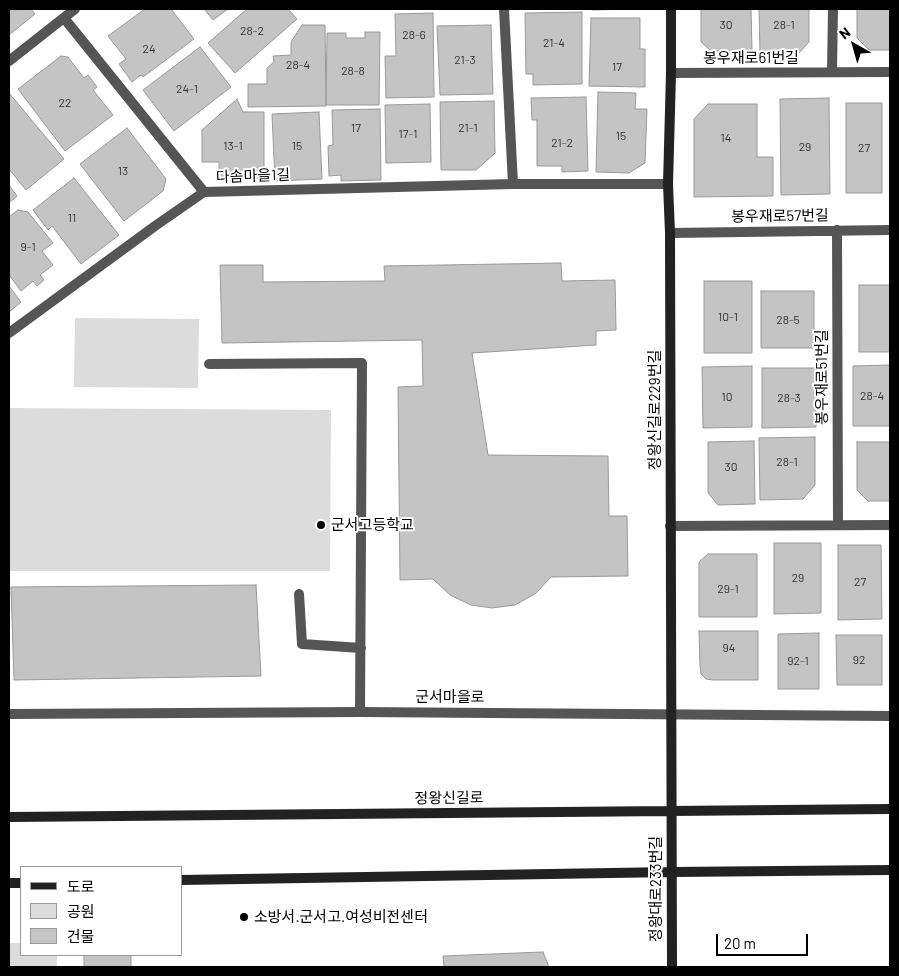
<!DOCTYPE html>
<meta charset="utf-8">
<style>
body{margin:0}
#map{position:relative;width:899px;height:976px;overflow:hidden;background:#fff;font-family:Barlow,"Noto Sans KR",sans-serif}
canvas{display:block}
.frame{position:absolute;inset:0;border:10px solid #000;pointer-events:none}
.legend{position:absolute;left:20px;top:866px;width:162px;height:90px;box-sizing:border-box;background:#fff;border:1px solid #999;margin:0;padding:6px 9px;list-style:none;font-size:15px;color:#000}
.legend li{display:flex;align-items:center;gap:10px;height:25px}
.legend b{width:25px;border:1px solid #999}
.north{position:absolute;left:829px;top:20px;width:50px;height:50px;-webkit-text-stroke:4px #fff;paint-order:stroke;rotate:322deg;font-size:14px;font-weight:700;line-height:20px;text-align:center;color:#000}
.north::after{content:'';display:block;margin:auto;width:18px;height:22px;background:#000;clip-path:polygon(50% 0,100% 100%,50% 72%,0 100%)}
.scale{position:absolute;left:716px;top:934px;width:92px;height:22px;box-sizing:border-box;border:2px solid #000;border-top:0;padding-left:6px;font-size:15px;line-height:18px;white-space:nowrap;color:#000;-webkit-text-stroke:4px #fff;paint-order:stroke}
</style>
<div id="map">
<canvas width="899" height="976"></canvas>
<div class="frame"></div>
<ul class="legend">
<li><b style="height:6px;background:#222"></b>도로</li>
<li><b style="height:14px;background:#dcdcdc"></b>공원</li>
<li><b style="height:14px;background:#c4c4c4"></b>건물</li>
</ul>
<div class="north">N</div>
<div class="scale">20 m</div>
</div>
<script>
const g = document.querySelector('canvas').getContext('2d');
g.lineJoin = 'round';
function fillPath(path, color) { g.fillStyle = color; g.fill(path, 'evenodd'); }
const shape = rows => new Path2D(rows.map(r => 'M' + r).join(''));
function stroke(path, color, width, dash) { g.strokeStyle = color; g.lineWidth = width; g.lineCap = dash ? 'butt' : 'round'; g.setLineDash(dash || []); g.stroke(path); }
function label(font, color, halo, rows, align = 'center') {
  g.font = font + ' Barlow,"Noto Sans KR",sans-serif'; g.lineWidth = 4; g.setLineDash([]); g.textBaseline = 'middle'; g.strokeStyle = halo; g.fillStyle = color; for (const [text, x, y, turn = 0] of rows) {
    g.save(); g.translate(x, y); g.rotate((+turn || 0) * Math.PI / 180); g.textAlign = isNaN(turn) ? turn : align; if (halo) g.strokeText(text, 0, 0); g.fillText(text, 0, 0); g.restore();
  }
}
fillPath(shape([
 [75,318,199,319,198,388,74,387],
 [9,408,331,410,330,571,9,571],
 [9,943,21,943,21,955,57,955,57,967,9,967]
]), '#dcdcdc');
const building = shape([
 [9,9,31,9,35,14,9,35,9,9],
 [145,9,171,9,194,39,143,77,141,75,132,82,119,64,126,59,108,36,145,9],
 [204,9,228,9,213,20,204,9],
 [247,9,288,9,297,19,235,73,208,43,247,9],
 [592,9,642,9,592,10,592,9],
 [701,9,751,9,752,51,711,51,701,42,701,9],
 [759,9,809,9,809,42,799,53,760,53,759,9],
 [857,9,890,9,890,50,869,50,857,38,857,9],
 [582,12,582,84,533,85,533,74,526,74,525,13,582,12],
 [433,13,434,97,386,98,385,56,396,56,395,14,433,13],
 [591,18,640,18,640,49,645,49,645,87,589,86,591,18],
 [302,25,325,25,326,106,248,107,248,84,267,84,267,68,274,62,273,56,291,55,291,42,302,25],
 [491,25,493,94,440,95,437,26,491,25],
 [365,32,380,32,379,105,326,105,327,33,346,33,346,38,365,38,365,32],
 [200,47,231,87,174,131,143,90,200,47],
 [61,56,68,57,84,78,88,75,97,87,93,90,113,115,65,151,18,89,61,56],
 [598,92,636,93,635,109,647,109,645,163,629,173,596,172,598,92],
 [9,93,64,159,26,190,9,169,9,93],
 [586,97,588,171,562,172,562,166,537,166,537,120,532,120,531,98,586,97],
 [829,98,830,194,781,195,780,99,829,98],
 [237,99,243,112,264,112,264,178,219,179,219,162,202,162,202,130,237,99],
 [494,101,495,153,476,170,441,170,440,102,494,101],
 [846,103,882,103,882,193,846,193,846,103],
 [430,104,431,162,386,163,385,105,430,104],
 [708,104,757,104,757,157,773,157,773,196,694,197,694,119,708,104],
 [380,109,381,180,341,181,341,175,329,176,328,146,333,145,332,110,380,109],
 [319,112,322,179,275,181,272,114,319,112],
 [127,128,166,179,163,191,124,221,80,164,127,128],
 [74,178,119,235,81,264,52,226,48,230,33,210,74,178],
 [9,185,17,196,9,203,9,185],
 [18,210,28,212,53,243,42,251,53,265,40,275,44,280,37,286,33,281,21,291,9,275,9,217,18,210],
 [561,263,562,281,615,280,616,330,596,331,596,345,472,353,488,455,608,456,609,516,627,516,628,576,551,577,535,594,515,605,492,608,471,605,450,595,433,579,400,580,398,387,423,386,422,340,222,343,220,265,263,265,263,282,385,281,384,266,561,263],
 [704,281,752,281,752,353,704,353,704,281],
 [859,285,890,285,890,352,859,352,859,285],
 [9,286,21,302,9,312,9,286],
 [761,291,814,291,814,348,761,348,761,291],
 [890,365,890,426,853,426,853,366,890,365],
 [752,366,752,427,703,428,702,367,752,366],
 [762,368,815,368,816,427,762,428,762,368],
 [815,437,815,485,803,499,760,500,759,438,815,437],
 [754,441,755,504,718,505,708,493,708,442,754,441],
 [857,442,890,442,890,501,868,501,857,490,857,442],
 [774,543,821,543,821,613,774,614,774,543],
 [838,545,881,545,882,619,838,620,838,545],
 [708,554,757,554,757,617,699,617,699,562,708,554],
 [256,585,261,676,14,680,11,587,256,585],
 [699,631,758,631,758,680,713,680,706,679,701,674,700,665,699,631],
 [819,633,819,689,778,689,778,634,819,633],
 [836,635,882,635,882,685,837,685,836,635],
 [543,952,549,967,444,967,443,956,543,952],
 [84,955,131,955,131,967,84,967,84,955]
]);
fillPath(building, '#c4c4c4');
stroke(building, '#999', 1);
stroke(shape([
 [209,364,362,363,360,712],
 [299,594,302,644,361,648]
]), '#555', 10);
stroke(shape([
 [504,9,513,184],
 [64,18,204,192],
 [9,61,75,9],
 [832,72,833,9],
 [671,73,890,72],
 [837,230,838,525],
 [670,233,890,230],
 [9,333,155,226,204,192,513,184,668,184],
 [670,526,890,525],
 [9,714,360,712,890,716]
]), '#555', 10);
stroke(shape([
 [671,9,671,73,668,184,670,233,672,967],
 [9,817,890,809],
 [181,880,672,872,890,870],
 [9,883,21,883]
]), '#222', 10);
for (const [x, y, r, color] of [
 [321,525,5,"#000"],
 [244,917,5,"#000"]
]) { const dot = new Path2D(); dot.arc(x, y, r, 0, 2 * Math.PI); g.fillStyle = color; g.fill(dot); stroke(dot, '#fff', 2); }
label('12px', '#313131', null, [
 ["30",726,25],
 ["28-1",784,25],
 ["28-2",252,31],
 ["28-6",414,35],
 ["21-4",554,43],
 ["24",149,49],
 ["21-3",465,60],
 ["28-4",298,65],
 ["17",617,67],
 ["28-8",353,71],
 ["24-1",187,89],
 ["22",65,103],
 ["17",356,128],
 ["21-1",468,128],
 ["17-1",408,134],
 ["15",621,136],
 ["14",726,138],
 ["21-2",562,143],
 ["13-1",233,146],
 ["15",297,146],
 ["29",805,147],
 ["27",864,148],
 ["13",123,171],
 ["11",72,218],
 ["9-1",28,247],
 ["10-1",728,317],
 ["28-5",788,320],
 ["28-4",872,396],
 ["10",727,397],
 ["28-3",789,398],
 ["28-1",787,462],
 ["30",731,467],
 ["29",798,578],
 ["27",860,582],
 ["29-1",728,589],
 ["94",729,648],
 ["92",859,660],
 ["92-1",798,661]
]);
label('15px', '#000', '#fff', [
 ["봉우재로61번길",751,58],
 ["다솜마을1길",253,176,-2],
 ["봉우재로57번길",780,216,-1],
 ["봉우재로51번길",822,377,-90],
 ["정왕신길로229번길",655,410,-90],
 ["군서마을로",450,697],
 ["정왕신길로",449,798,-1],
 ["정왕대로233번길",656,889,-90]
]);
label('15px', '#000', '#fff', [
 ["군서고등학교",331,525],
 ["소방서.군서고.여성비전센터",254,917]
], 'left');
</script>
